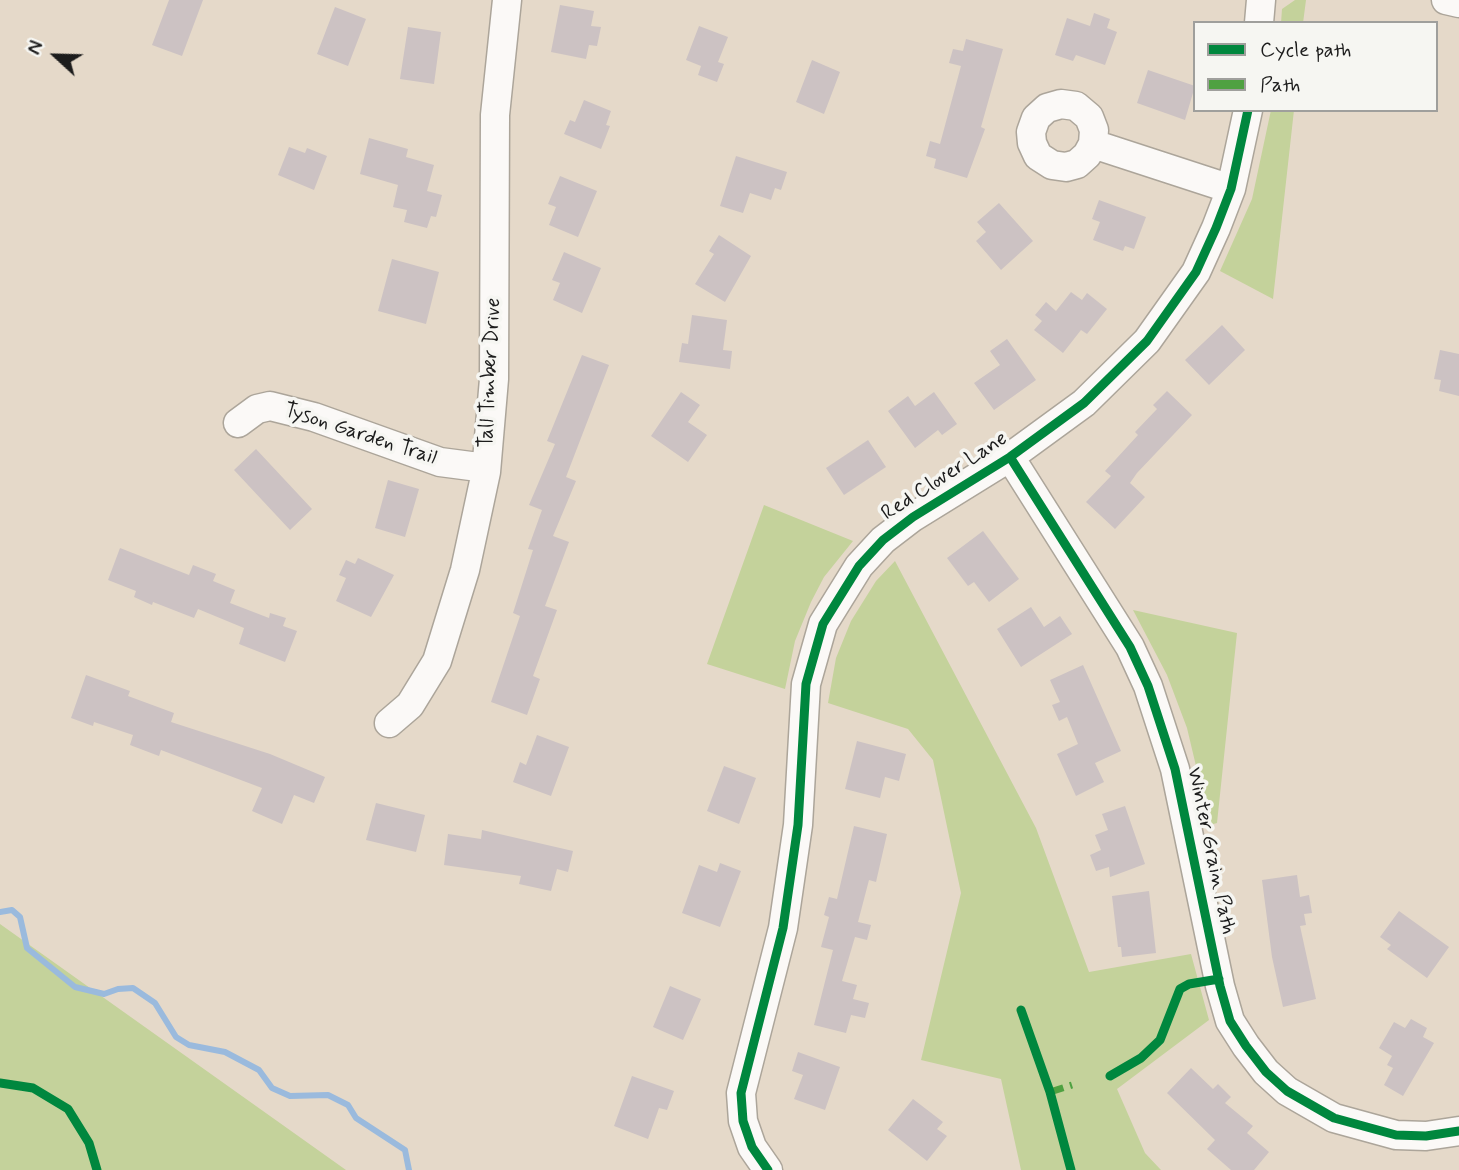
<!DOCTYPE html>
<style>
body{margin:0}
#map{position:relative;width:1459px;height:1170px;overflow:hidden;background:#e5d9c9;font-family:Mynerve,sans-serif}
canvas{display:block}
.legend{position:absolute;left:1193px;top:21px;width:245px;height:91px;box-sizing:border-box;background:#f6f6f2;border:2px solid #9f9f9c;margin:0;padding:9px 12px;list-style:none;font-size:21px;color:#1c1c1c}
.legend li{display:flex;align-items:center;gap:14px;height:35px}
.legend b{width:35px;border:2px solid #9f9f9c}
.north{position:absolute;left:21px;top:21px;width:70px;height:70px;-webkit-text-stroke:5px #f6f6f2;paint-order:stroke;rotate:292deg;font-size:19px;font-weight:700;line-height:28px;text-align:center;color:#1c1c1c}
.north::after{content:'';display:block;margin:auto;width:24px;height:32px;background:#1c1c1c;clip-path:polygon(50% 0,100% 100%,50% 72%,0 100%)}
</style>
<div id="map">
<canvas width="1459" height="1170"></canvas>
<ul class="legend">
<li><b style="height:9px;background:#00873e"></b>Cycle path</li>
<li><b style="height:9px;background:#4fa141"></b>Path</li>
</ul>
<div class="north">N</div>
</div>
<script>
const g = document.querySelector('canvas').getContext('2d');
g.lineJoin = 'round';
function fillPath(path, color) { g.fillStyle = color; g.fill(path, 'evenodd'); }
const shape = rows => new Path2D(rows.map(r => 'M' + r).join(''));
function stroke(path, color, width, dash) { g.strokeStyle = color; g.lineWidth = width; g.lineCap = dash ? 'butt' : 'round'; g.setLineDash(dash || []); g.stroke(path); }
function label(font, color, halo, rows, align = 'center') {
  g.font = font + ' Mynerve,sans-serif'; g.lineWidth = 7; g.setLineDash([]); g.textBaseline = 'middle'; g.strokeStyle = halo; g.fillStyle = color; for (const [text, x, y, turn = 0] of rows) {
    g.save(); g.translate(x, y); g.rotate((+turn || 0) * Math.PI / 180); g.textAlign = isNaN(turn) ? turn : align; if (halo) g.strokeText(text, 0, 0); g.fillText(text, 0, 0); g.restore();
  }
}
fillPath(shape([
 [1295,0,1306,0,1303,23,1281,23,1282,9],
 [1271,110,1294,110,1273,299,1220,271,1252,199],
 [764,505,853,541,824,577,811,602,795,641,785,689,707,664],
 [895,561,1036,828,1089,972,1191,954,1209,1020,1117,1089,1145,1153,1161,1170,1021,1170,1001,1079,921,1060,961,893,933,760,908,729,828,703,836,658,851,621,876,581],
 [1133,610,1237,633,1217,823,1210,825,1187,728,1167,675],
 [0,924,346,1170,0,1170]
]), '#c4d29b');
stroke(shape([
 [0,912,12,910,20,917,27,948,75,987,104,994,118,989,133,988,155,1003,176,1037,189,1045,225,1052,259,1070,272,1088,290,1096,328,1095,348,1105,356,1118,405,1150,409,1170]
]), '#9abadd', 6);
fillPath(shape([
 [169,0,203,0,182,56,152,45],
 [560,5,594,11,591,26,601,27,597,46,589,45,586,59,551,52],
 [335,7,366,19,348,66,317,54],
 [1094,13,1110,19,1107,28,1117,32,1105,65,1076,55,1073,61,1055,55,1067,18,1090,26],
 [699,26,728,37,718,62,724,64,717,82,698,75,701,66,686,60],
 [408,27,441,32,434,84,400,79],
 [966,39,1003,49,981,127,985,129,967,178,934,168,936,159,926,156,930,141,940,144,961,66,949,63,953,49,963,51],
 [812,60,840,72,824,114,796,102],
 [1148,70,1195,86,1185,120,1137,103],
 [584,100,611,111,606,125,610,126,601,149,564,134,570,120,575,122],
 [369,138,408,149,406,157,434,165,427,191,442,195,436,217,431,216,427,228,404,222,407,210,393,207,398,185,360,174],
 [289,147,305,153,307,148,327,156,314,190,278,175],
 [736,156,787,172,781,190,775,188,771,200,750,193,743,213,720,206],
 [560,176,597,191,578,237,549,225,556,207,548,204],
 [1099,200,1146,217,1134,249,1125,246,1123,251,1093,240,1100,222,1092,219],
 [999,203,1033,241,1001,270,976,241,986,232,977,222],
 [719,235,751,256,725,302,695,284,714,254,709,251],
 [564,252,601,268,582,313,553,300,560,283,552,280],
 [392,259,439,272,426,324,378,311],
 [1071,292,1082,300,1087,293,1107,309,1087,334,1081,330,1063,353,1034,330,1042,321,1035,315,1046,302,1056,311],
 [692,315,727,320,723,350,732,351,730,369,679,362,682,343,688,344],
 [1222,325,1245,350,1209,385,1185,360],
 [1007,339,1036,380,994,410,974,383,1000,365,990,351],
 [1440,350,1459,354,1459,396,1439,391,1441,380,1434,379],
 [582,355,609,365,566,477,576,481,553,536,569,542,545,606,557,610,533,676,540,679,527,715,491,702,520,616,513,613,533,550,528,549,542,510,529,505,555,444,547,441],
 [1167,391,1192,415,1137,473,1130,483,1145,497,1115,529,1086,502,1111,476,1105,471,1138,435,1135,432,1157,409,1153,405],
 [681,392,700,405,688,422,707,435,688,462,651,436],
 [934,392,957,424,942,435,938,430,915,448,888,411,908,396,915,406],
 [868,440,886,467,844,495,826,468],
 [256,449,312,509,290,530,234,470],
 [388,480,419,489,405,537,375,528],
 [983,531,1019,579,989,602,974,582,968,586,947,558],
 [120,548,189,575,193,565,216,574,213,581,235,590,230,603,269,618,270,613,286,618,283,626,297,631,285,662,239,644,244,628,198,609,194,618,153,602,152,605,134,597,136,591,108,580],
 [358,558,394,575,371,617,336,601,346,578,339,575,346,560,355,564],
 [1031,607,1044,627,1060,616,1072,634,1021,667,997,629],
 [1083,665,1121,751,1095,763,1104,782,1076,796,1057,754,1078,744,1067,717,1059,721,1052,705,1060,702,1050,680],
 [86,675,130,691,128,696,174,713,171,722,270,754,325,777,314,803,294,795,282,824,252,811,262,788,161,750,159,756,130,745,133,735,94,722,93,726,71,718],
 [537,735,569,747,551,796,513,782,520,762,526,765],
 [857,741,906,754,899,781,885,777,880,798,845,789],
 [724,766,756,778,739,824,707,811],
 [376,803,425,815,416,852,366,840],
 [1125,806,1145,864,1110,877,1109,867,1096,871,1090,855,1101,850,1095,835,1108,830,1102,814],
 [854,826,887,834,876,882,869,880,858,922,871,925,867,940,855,937,842,981,857,985,853,999,869,1003,865,1018,851,1015,846,1033,814,1025,833,950,821,947,829,917,824,915,829,897,837,899],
 [482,830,573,851,568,872,557,869,551,891,519,884,521,876,444,865,448,834,481,839],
 [720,863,741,871,720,927,682,913,699,865,717,872],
 [1297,875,1300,897,1309,895,1312,913,1304,914,1306,925,1300,926,1316,999,1283,1007,1272,957,1262,880],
 [1149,891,1156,953,1122,957,1121,947,1118,947,1112,896],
 [1399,911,1449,947,1427,978,1387,949,1391,945,1380,937],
 [670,986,701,999,683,1040,653,1027],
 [1411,1019,1427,1028,1423,1037,1434,1043,1403,1096,1384,1085,1393,1068,1387,1065,1392,1056,1379,1048,1394,1022,1405,1028],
 [798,1052,840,1067,825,1110,794,1099,803,1075,792,1071],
 [1191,1068,1213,1089,1218,1084,1231,1097,1225,1103,1253,1126,1247,1133,1269,1152,1254,1170,1231,1170,1207,1149,1215,1140,1167,1093],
 [632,1076,674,1091,667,1110,659,1108,648,1139,614,1126],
 [913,1099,943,1122,937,1129,947,1136,927,1161,888,1130]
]), '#ccc2c3');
const minor = shape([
 [1446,0,1459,3],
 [1259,23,1261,0],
 [1093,144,1094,130,1089,117,1076,106,1061,104,1047,108,1036,118,1031,132,1032,143,1038,156,1052,165,1066,167,1077,164,1087,155,1093,144,1231,189],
 [238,423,257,409,270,406,314,417,440,462,486,468],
 [1010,457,1130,647,1148,686,1175,769,1220,986,1230,1021,1246,1046,1266,1072,1287,1091,1334,1118,1396,1135,1426,1136,1459,1131],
 [389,723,410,705,437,661,465,570,486,472,494,379,495,115,507,0],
 [768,1170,752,1147,743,1121,741,1093,783,928,798,825,806,684,823,624,859,566,883,540,913,517,1010,457,1084,403,1147,341,1196,272,1216,228,1231,189,1248,110]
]);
stroke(minor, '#aca59a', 31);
stroke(minor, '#fbf9f7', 28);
stroke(shape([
 [1050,1092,1072,1085]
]), '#4fa141', 7, [14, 7]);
stroke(shape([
 [1010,457,1130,647,1148,686,1175,769,1220,986,1230,1021,1246,1046,1266,1072,1287,1091,1334,1118,1396,1135,1426,1136,1459,1131],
 [1021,1010,1050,1092,1071,1170],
 [1110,1076,1141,1058,1160,1040,1180,989,1189,984,1219,979],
 [0,1083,33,1088,68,1109,89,1143,97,1170],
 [768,1170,752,1147,743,1121,741,1093,783,928,798,825,806,684,823,624,859,566,883,540,913,517,1010,457,1084,403,1147,341,1196,272,1216,228,1231,189,1248,110]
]), '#00873e', 9);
label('21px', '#1c1c1c', '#f6f6f2', [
 ["Tall Timber Drive",491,373,-87],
 ["Tyson Garden Trail",360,435,18],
 ["Red Clover Lane",945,477,-33],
 ["Winter Grain Path",1210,851,78]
]);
</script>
